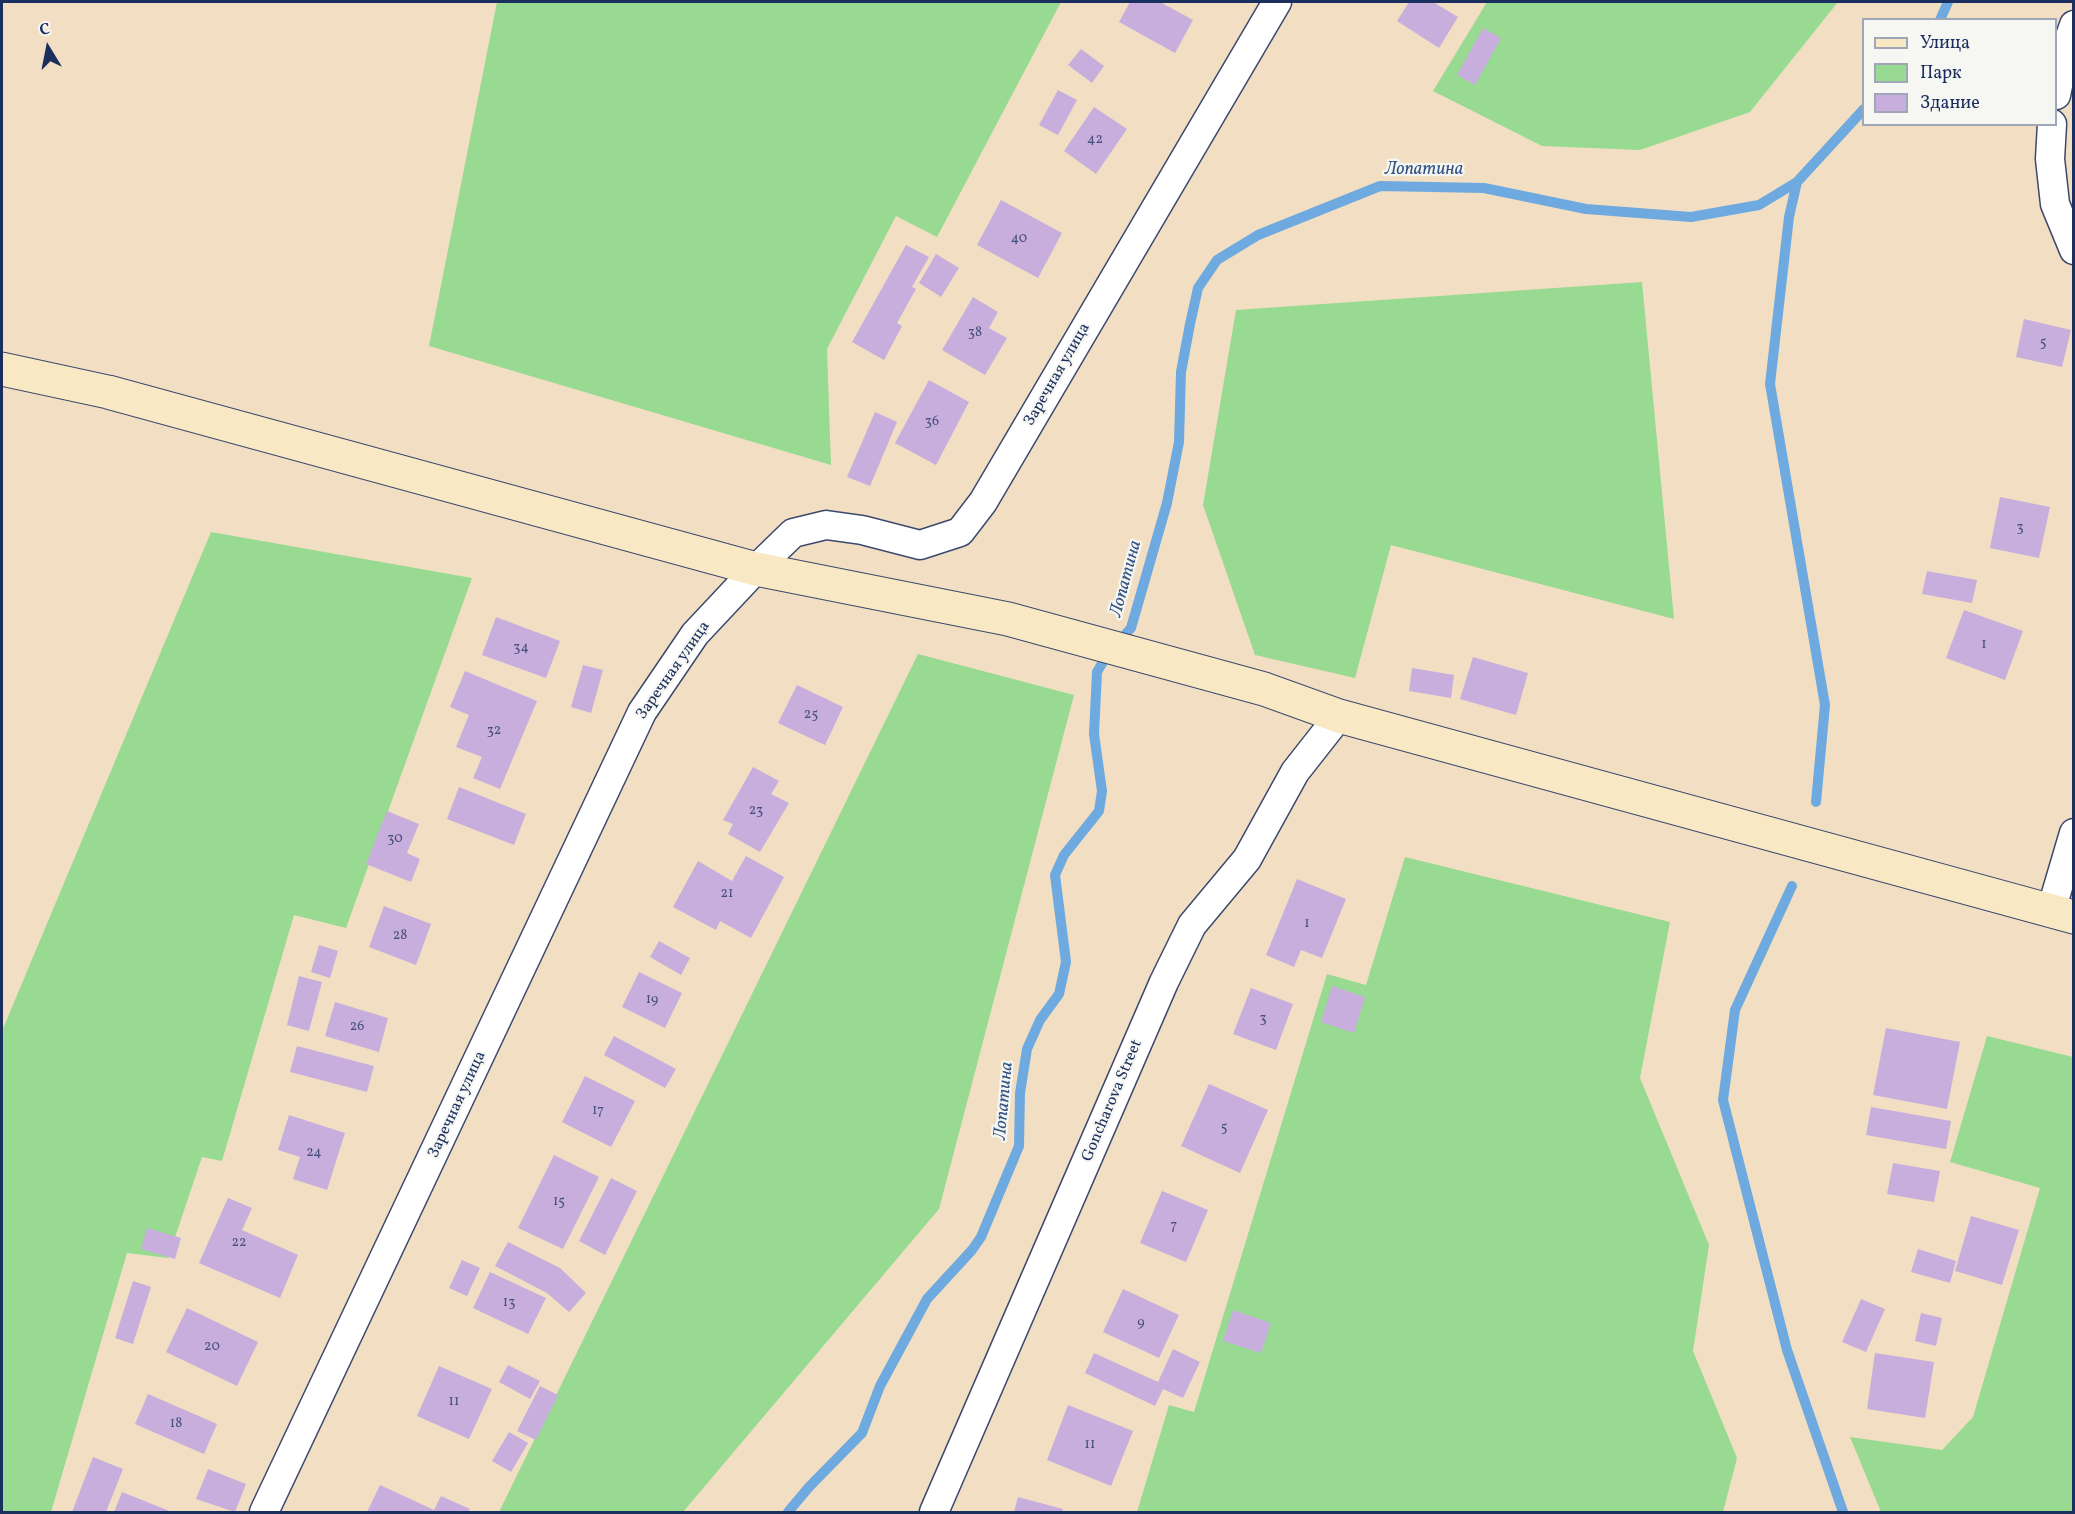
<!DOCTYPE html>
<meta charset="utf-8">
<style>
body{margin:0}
#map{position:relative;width:2075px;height:1514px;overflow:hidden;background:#f2dfc3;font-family:Vollkorn,serif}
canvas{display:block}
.frame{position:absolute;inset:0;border:3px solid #1b2f5e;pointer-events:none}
.legend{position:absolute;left:1862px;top:18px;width:195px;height:108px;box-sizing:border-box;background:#f6f6f2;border:2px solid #9ea6b7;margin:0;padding:8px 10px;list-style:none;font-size:18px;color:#1b2f5e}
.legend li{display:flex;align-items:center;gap:12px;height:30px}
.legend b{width:30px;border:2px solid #9ea6b7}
.north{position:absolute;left:18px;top:18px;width:60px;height:60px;-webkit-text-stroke:4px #f6f6f2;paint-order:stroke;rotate:350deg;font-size:16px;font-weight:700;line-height:24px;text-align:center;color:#1b2f5e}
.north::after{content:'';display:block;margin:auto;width:21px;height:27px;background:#1b2f5e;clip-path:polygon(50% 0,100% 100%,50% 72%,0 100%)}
</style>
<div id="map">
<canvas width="2075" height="1514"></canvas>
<div class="frame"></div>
<ul class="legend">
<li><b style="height:8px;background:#f8e8c3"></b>Улица</li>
<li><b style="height:16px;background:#98da91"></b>Парк</li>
<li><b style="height:16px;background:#c7aedd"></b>Здание</li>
</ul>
<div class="north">С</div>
</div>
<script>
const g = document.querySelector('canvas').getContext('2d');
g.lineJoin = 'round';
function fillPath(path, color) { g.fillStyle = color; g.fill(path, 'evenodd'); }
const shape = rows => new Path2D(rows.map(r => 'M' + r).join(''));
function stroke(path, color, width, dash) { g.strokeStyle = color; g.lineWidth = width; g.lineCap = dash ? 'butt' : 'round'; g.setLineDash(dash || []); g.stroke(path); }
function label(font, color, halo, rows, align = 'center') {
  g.font = font + ' Vollkorn,serif'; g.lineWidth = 4.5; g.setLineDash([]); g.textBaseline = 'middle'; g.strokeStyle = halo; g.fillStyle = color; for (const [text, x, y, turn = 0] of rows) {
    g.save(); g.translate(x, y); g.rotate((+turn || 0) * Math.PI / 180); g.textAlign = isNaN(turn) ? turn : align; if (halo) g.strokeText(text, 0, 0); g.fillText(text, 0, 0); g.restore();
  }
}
fillPath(shape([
 [497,2,1061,2,937,237,896,216,827,349,831,465,429,346],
 [1487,2,1838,2,1750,112,1640,150,1542,146,1433,91],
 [1642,282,1674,619,1391,545,1355,678,1255,655,1203,505,1236,310],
 [211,532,472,578,346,928,294,915,222,1161,202,1157,168,1258,127,1253,51,1512,2,1512,2,1031],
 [918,654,1074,695,939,1209,683,1512,499,1512],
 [1405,857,1670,922,1640,1078,1709,1245,1693,1351,1737,1458,1723,1512,1137,1512,1169,1405,1194,1412,1327,974,1366,985],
 [1987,1036,2073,1057,2073,1512,1881,1512,1850,1437,1942,1450,1973,1417,2040,1188,1950,1162]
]), '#98da91');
stroke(shape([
 [1940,20,1948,2],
 [1797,182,1789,217,1770,384,1825,705,1816,802],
 [1792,886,1735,1010,1723,1100,1787,1350,1843,1512],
 [788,1512,809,1487,862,1433,880,1386,927,1299,972,1250,981,1237,1019,1146,1020,1093,1027,1049,1040,1020,1059,994,1066,962,1055,875,1064,855,1099,811,1102,791,1094,734,1097,672,1107,655,1131,628,1167,503,1179,442,1181,372,1190,324,1198,288,1217,260,1258,235,1380,186,1484,188,1586,209,1691,217,1759,205,1797,182,1864,109]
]), '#6eaadf', 10);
fillPath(shape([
 [1130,2,1160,2,1193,20,1175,53,1119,22],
 [1409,2,1433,2,1458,17,1439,48,1397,21],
 [1483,28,1501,38,1475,85,1457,75],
 [1081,49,1104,66,1092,83,1068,65],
 [1058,90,1077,100,1058,135,1039,125],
 [1094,107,1127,129,1096,174,1064,151],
 [1001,200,1062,233,1038,278,977,245],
 [906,245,929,257,912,287,916,289,897,323,902,326,884,360,852,342],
 [936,254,959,268,941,297,919,283],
 [973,297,998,312,989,328,1007,338,985,375,942,350],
 [2024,319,2071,330,2062,367,2016,357],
 [929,380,969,402,936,465,895,443],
 [875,412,897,422,870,486,847,477],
 [2000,497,2050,507,2039,558,1990,548],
 [1927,571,1977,580,1972,603,1922,594],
 [1964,610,2023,631,2005,680,1946,658],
 [496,617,560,641,546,678,482,655],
 [1473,657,1528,673,1516,715,1460,699],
 [583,665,603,670,591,713,571,707],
 [1412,668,1454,675,1451,698,1409,691],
 [465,671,537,701,500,789,473,778,482,757,456,747,469,715,450,707],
 [797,685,843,707,825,745,778,723],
 [753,767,779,781,771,794,789,803,760,852,728,834,733,824,723,820],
 [459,787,526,814,514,845,447,819],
 [387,811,419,824,407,853,420,859,411,882,366,864],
 [746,856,784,877,751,938,720,921,716,930,673,907,698,861,732,881],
 [1297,879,1346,899,1322,958,1301,950,1294,967,1266,955],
 [384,906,431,924,416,965,369,947],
 [659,941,690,958,681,975,650,957],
 [319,945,338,951,330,978,311,972],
 [639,972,682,993,665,1028,622,1007],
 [299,976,322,982,309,1031,287,1025],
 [1332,986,1365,997,1354,1033,1321,1022],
 [1251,988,1293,1004,1276,1050,1233,1034],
 [335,1002,388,1018,379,1052,325,1036],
 [1886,1028,1960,1042,1947,1109,1873,1095],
 [614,1036,676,1069,665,1088,604,1055],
 [297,1046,374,1066,367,1092,290,1072],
 [585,1076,635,1101,611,1147,562,1122],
 [1209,1084,1268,1110,1240,1173,1181,1146],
 [1871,1107,1951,1121,1946,1149,1866,1135],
 [289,1115,345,1133,327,1190,293,1179,300,1157,278,1150],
 [554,1155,599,1177,563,1249,518,1228],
 [1893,1163,1940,1171,1934,1202,1887,1194],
 [611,1178,637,1191,605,1255,579,1241],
 [1162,1191,1208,1210,1186,1262,1140,1243],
 [228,1198,252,1208,242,1230,298,1255,280,1298,199,1263],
 [1971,1216,2019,1230,2002,1285,1955,1271],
 [147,1228,181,1238,175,1259,141,1249],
 [508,1242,560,1268,586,1293,569,1312,547,1293,495,1266],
 [1918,1249,1956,1261,1950,1283,1911,1272],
 [462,1260,480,1268,467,1296,449,1288],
 [490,1272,546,1298,528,1334,473,1308],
 [133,1281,151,1287,133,1344,115,1338],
 [1123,1289,1179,1315,1159,1358,1103,1332],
 [1861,1299,1885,1309,1866,1352,1842,1342],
 [187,1308,258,1342,237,1386,166,1352],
 [1233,1310,1271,1323,1261,1353,1223,1341],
 [1921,1313,1942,1318,1936,1346,1915,1341],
 [1173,1349,1200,1362,1183,1398,1163,1389,1155,1406,1085,1373,1094,1353,1158,1382],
 [1875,1353,1934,1362,1925,1418,1867,1409],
 [508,1365,540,1381,530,1399,499,1382],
 [439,1366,492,1389,469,1439,417,1416],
 [540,1386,558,1395,536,1440,517,1431],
 [148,1394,217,1424,204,1454,135,1424],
 [1068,1405,1133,1431,1111,1486,1047,1460],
 [509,1432,528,1443,511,1472,492,1461],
 [93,1457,123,1469,106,1512,72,1512],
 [208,1469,246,1484,235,1512,196,1499],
 [380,1485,434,1510,441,1496,470,1509,468,1512,367,1512],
 [122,1492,172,1512,114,1512],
 [1018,1497,1063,1509,1062,1512,1014,1512]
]), '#c7aedd');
const minor = shape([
 [2056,95,2066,48,2074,25],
 [2052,124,2050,159,2055,204,2074,250],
 [2051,911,2074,833],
 [264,1512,642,712,695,634,756,569,793,533,826,525,862,530,920,545,960,532,983,502,1277,2],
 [934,1512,1164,982,1192,925,1247,859,1295,772,1339,716]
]);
const secondary = shape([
 [2,369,108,392,756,569,1008,619,1264,689,1339,716,2074,917]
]);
stroke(minor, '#3b496d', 31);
stroke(secondary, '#3b496d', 35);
stroke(minor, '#fff', 28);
stroke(secondary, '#f8e8c3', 33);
label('14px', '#464f7e', null, [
 ["42",1095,140],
 ["40",1019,239],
 ["38",975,333],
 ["5",2043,343],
 ["36",932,422],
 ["3",2020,528],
 ["1",1984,645],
 ["34",521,648],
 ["25",811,715],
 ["32",494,731],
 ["23",756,811],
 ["30",395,839],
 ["21",727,894],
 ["1",1307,924],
 ["28",400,936],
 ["19",652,1000],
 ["3",1263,1019],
 ["26",357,1027],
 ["17",598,1111],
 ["5",1224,1128],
 ["24",314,1153],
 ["15",559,1202],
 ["7",1174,1226],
 ["22",239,1243],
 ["13",509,1303],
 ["9",1141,1323],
 ["20",212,1347],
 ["11",454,1402],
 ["18",176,1424],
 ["11",1090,1445]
]);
label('16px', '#1b2f5e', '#f6f6f2', [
 ["Заречная улица",1058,375,-60],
 ["Заречная улица",674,671,-55],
 ["Goncharova Street",1113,1101,-67],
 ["Заречная улица",458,1105,-65]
]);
label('italic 18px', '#345485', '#f6f6f2', [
 ["Лопатина",1424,171],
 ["Лопатина",1127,579,-75],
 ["Лопатина",1005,1101,-85]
]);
</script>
